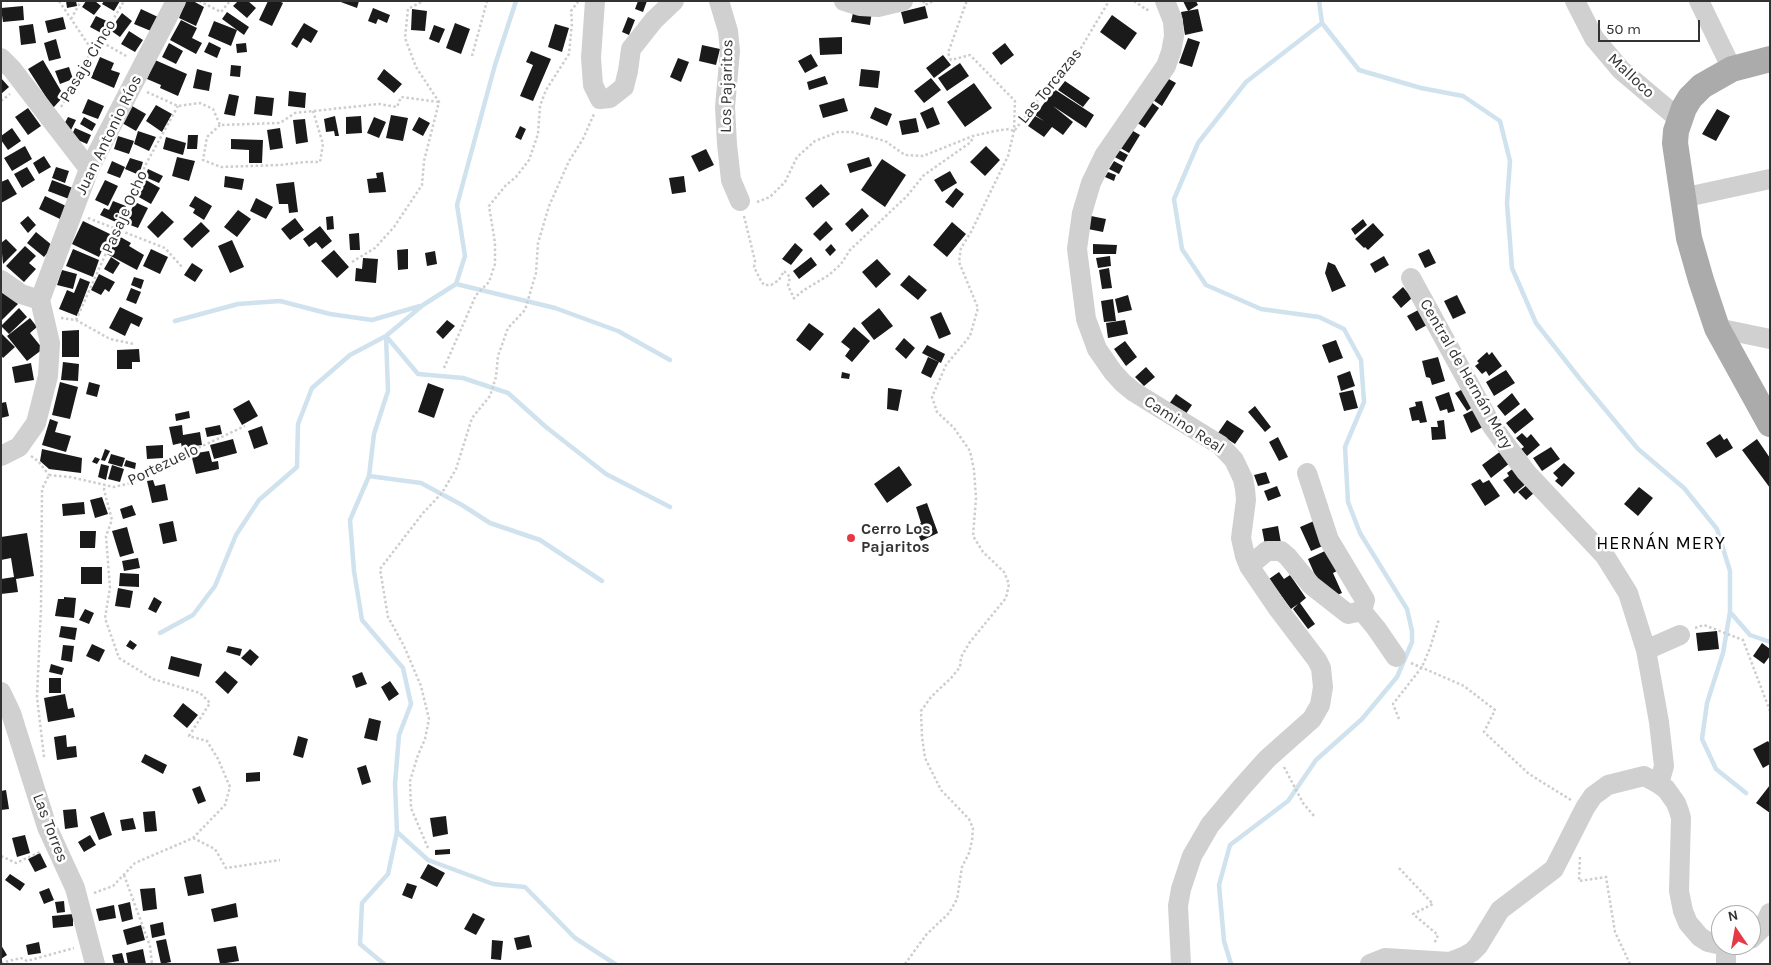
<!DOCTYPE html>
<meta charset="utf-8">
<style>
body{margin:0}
#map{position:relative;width:1771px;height:965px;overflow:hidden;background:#fff;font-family:Karla,sans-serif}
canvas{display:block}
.frame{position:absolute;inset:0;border:2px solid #333;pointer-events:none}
.north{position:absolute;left:1711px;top:905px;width:50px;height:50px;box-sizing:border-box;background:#fff;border:1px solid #adadad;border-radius:50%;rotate:348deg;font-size:14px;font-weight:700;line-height:20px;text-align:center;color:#333}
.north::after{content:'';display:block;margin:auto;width:18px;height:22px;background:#e63946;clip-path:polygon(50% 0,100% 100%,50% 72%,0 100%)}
.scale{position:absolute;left:1598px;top:20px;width:102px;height:22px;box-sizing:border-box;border:2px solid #333;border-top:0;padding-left:6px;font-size:15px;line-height:18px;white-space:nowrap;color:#333;-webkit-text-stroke:4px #fff;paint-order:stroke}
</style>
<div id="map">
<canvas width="1771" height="965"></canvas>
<div class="frame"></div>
<div class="north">N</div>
<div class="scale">50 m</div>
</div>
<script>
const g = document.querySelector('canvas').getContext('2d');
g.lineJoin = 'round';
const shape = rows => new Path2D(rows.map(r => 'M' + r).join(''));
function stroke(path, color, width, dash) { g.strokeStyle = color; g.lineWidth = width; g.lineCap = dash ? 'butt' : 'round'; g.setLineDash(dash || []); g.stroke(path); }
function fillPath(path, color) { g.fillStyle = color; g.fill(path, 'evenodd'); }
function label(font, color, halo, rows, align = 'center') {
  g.font = font + ' Karla,sans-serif'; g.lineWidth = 5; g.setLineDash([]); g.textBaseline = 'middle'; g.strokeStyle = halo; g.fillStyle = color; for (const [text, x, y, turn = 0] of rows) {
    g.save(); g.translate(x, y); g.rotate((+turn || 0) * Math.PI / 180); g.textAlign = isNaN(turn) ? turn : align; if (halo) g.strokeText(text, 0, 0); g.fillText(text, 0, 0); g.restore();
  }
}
stroke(shape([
 [1322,23,1359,70,1421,88,1463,96,1500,121,1510,161,1507,203,1512,268,1536,323,1580,379,1638,449,1684,488,1717,529,1730,571,1730,612,1750,635,1770,642],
 [456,284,555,308,618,331,670,360],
 [175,321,238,304,280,301,330,314,372,320,420,306],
 [369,476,421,483,462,505,490,523,540,540,602,581],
 [1730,612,1723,653,1707,703,1702,739,1716,769,1746,793],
 [160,633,193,615,215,586,236,535,259,500,297,467,298,424,312,388,350,355,386,336,418,374,463,378,508,393,546,427,606,474,670,507],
 [397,832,428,860,493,884,525,887,575,938,615,964],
 [384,964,360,944,362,903,388,874,397,832,395,784,399,735,411,704,403,668,362,620,354,571,350,520,369,476,374,434,388,391,386,336,423,305,456,284,465,256,457,205,495,65,516,1],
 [1231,964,1224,941,1219,885,1230,845,1288,801,1316,760,1362,719,1397,677,1412,642,1412,631,1407,609,1360,533,1348,502,1345,447,1364,402,1361,360,1344,329,1319,317,1261,309,1206,285,1182,249,1174,199,1198,143,1246,82,1322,23,1319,1]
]), '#cfe2ee', 4.5);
fillPath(shape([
 [66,1,76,1,77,6,67,8],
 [86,1,95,1,101,6,94,15,82,7],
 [104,1,120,1,114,11,102,4],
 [186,1,193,1,204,7,196,26,179,18],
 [238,1,248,1,256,8,247,18,233,6],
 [268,1,279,1,283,3,272,26,259,20],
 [338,1,359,1,357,8],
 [638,1,647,1,643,12,635,9],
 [1183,1,1196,1,1198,5,1188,11],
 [23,6,24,20,3,22,1,8],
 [925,6,928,18,904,24,901,12],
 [373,8,390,15,387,23,378,19,376,24,368,21],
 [854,8,872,11,870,25,851,22],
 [141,9,158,17,151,31,134,24],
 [412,9,427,11,425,31,411,30],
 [1198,9,1203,31,1185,35,1181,12],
 [227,12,249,27,244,35,222,19],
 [122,13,132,21,120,37,110,30],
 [1112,15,1137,33,1125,50,1100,32],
 [96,16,109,22,103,34,90,27],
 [63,17,66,29,48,33,45,21],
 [628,17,635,20,629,35,622,32],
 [181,20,197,28,192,38,202,43,196,54,170,40],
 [214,21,237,30,231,46,208,36],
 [304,23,318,31,311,43,303,38,297,48,291,44],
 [455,23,470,29,461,54,446,48],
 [33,24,36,43,21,45,19,26],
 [555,24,569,28,562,52,548,47],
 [434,25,445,29,439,43,429,39],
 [129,31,143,40,135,52,121,44],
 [842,37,842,54,820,55,819,38],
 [1188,38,1200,42,1192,67,1179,63],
 [56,39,61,58,49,61,44,43],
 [209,42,221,48,217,58,204,52],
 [169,43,183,51,176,64,162,57],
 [246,43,247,52,237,53,236,44],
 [1005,43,1014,55,1001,65,992,53],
 [702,45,720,49,716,65,699,61],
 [531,51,551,59,533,101,520,96,533,65,526,62],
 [811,54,818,66,805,73,798,61],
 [943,55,951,65,934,78,926,68],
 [100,57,114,63,111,70,120,73,114,88,91,78],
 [678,58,689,62,681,82,670,77],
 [43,60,64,96,53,108,28,69],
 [155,60,187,74,178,96,160,88,161,85,147,79],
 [960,63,969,76,947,91,938,78],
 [231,65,241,66,240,77,230,76],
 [69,67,73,79,60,84,55,71],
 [197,69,212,73,209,91,193,88],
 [384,69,402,84,394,93,377,79],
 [861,69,880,71,878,88,859,86],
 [825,76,828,84,809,90,807,82],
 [1,78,9,87,1,94],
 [931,78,941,90,924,103,914,91],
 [1167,78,1176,83,1162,106,1153,100],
 [1065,81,1090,98,1083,107,1058,90],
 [974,83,992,108,965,127,947,102],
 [1051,87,1094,115,1086,128,1053,106,1073,122,1063,135,1052,127,1044,137,1028,126,1035,116,1044,121,1035,115,1045,102,1043,100],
 [289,91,306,93,305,108,288,106],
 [229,94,239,96,235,116,224,114],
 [256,96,274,98,272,116,254,114],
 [844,98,848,111,823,118,819,105],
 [88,99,104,106,98,119,82,113],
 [1151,102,1159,108,1145,128,1136,122],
 [156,105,172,114,162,132,146,121],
 [132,106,146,114,136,131,122,123],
 [875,107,892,114,887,126,870,118],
 [933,107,940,124,927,129,920,113],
 [28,108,41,126,28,135,15,117],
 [1717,109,1730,116,1716,141,1702,134],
 [391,115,408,118,403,141,386,138],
 [335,116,339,136,335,136,334,131,326,132,324,119],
 [361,116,362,133,346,134,346,117],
 [68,117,76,120,70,132,62,128],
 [84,117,96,124,92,131,80,124],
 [374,117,386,122,379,138,367,133],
 [419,117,430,123,423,136,412,130],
 [916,118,919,132,902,135,899,121],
 [305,119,308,142,296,144,293,120],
 [520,126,526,129,521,140,515,137],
 [12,128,21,141,8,150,1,140,1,136],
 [75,128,91,135,87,144,71,137],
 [280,128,283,148,270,150,267,130],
 [1128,128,1140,135,1129,153,1117,146],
 [138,131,156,137,149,151,134,144],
 [188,135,198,135,197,149,187,149],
 [118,136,134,141,129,154,114,149],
 [166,137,186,143,183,155,163,149],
 [231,139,263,140,262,163,249,163,249,150,231,149],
 [25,146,32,159,12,171,4,158],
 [986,146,1000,160,985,176,970,162],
 [1113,147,1128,155,1124,162,1109,154],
 [706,149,714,165,699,172,691,156],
 [44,156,51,167,39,174,33,163],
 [177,157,195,161,189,181,172,176],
 [869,157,872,166,850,173,847,164],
 [130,158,143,162,139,175,125,169],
 [882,159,906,175,885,207,861,190],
 [112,161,125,167,120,178,107,173],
 [1114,161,1123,166,1119,174,1109,169],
 [27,167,35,180,22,188,14,174],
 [56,167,69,171,65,183,52,178],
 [148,169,163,176,159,183,145,177],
 [950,171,957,183,942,192,934,180],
 [383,172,386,192,369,193,367,179,377,178,376,173],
 [1108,172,1116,175,1114,181,1105,177],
 [225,176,244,179,242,190,224,187],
 [684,176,686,192,672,194,669,178],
 [8,179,17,194,1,203,1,182],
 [52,180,73,188,69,199,48,191],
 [105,180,118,186,108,206,95,200],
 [146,180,160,188,151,204,137,196],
 [294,182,298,212,289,213,288,204,279,204,276,184],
 [821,184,830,194,813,208,805,198],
 [956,188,964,194,953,208,945,202],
 [45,196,66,206,60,219,39,209],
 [195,196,212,206,204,220,193,213,195,209,189,206],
 [256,198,273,207,266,219,250,211],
 [113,201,126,206,118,223,100,215,104,208,109,210],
 [135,202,148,208,138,228,125,223],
 [862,208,869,216,852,232,845,224],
 [238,210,251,219,237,237,224,227],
 [162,211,174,222,158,238,147,227],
 [28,216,36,225,28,233,20,223],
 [333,216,334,229,327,230,326,217],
 [1091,216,1106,219,1103,232,1088,229],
 [295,218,304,230,290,240,281,229],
 [1363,219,1367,225,1355,235,1351,229],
 [83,221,110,234,99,257,72,244],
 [826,221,833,229,820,241,813,234],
 [201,222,210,231,192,248,183,239],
 [952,222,966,234,947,257,933,245],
 [1373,223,1384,235,1368,250,1365,247,1364,248,1355,239],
 [320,226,332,241,322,249,316,242,309,247,303,239],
 [36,232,53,246,44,257,27,243],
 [359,233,360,250,350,250,349,234],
 [117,235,131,243,129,246,144,255,137,270,107,254],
 [6,239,17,250,3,264,1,243],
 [232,240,244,267,230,273,218,246],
 [795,243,803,250,791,265,782,259],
 [831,244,836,250,830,256,825,250],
 [1093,244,1117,245,1116,254,1093,254],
 [25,246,36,256,29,263,36,269,24,282,6,266],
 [73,249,99,260,93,277,66,266],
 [151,249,168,257,160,274,143,266],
 [408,249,408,269,398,270,397,250],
 [1429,249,1436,263,1425,268,1418,254],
 [334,250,349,267,337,278,321,261],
 [435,251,437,264,427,266,425,253],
 [1110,256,1111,266,1098,268,1096,258],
 [1384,256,1389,265,1375,273,1370,264],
 [111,257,120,263,113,274,104,269],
 [811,257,817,265,799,279,793,271],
 [363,258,378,259,376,283,355,281,356,268,362,269],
 [877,259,891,274,876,288,862,272],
 [1328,262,1335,265,1346,286,1332,292,1325,273],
 [192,263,203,270,195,282,184,275],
 [1109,268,1112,288,1102,289,1099,270],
 [62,270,77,274,73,289,57,285],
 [99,274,115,282,109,292,105,289,101,295,91,290],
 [909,275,927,290,918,300,900,285],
 [134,277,144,280,141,289,131,285],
 [80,278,90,282,77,316,59,309,67,290,74,293],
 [1403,287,1412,298,1401,308,1392,297],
 [131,288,141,292,136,304,126,300],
 [2,290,18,304,1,321,1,291],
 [1128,295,1132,310,1118,313,1115,299],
 [1457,295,1466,313,1453,319,1444,301],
 [1113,299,1116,321,1104,322,1101,301],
 [120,307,143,318,139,327,131,323,125,336,109,328],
 [19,308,27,317,9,334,1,326],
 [879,308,893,326,874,340,861,323],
 [1420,309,1429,324,1416,331,1407,316],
 [941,312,951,334,939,339,930,317],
 [30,318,37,327,30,333,43,349,27,361,7,336],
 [447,320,455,326,443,339,436,332],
 [1125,320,1128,334,1108,338,1106,323],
 [809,323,824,334,810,351,796,340],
 [854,327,870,341,852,362,845,356,850,349,841,342],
 [79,330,79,357,62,357,62,331],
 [1,333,15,347,3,358,1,355],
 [904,338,915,348,906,359,895,349],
 [1336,340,1343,358,1329,363,1322,345],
 [1125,341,1137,357,1126,366,1114,349],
 [927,345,945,354,941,363,922,353],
 [139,349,140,362,132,362,132,369,117,369,117,350],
 [1487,352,1489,355,1492,352,1502,366,1489,376,1486,371,1482,374,1475,366,1479,363,1477,361],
 [928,357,939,362,931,378,921,373],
 [1438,357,1445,381,1432,385,1430,378,1426,377,1422,361],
 [63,362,79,364,78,381,61,380],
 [31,363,34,380,15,383,12,367],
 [1146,367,1155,377,1144,386,1135,377],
 [1506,370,1515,383,1494,396,1486,382],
 [1350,371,1355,386,1341,391,1337,376],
 [842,372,850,374,849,379,841,378],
 [60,382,78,387,70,419,52,415],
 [89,382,100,385,97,397,86,394],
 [428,383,444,389,434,418,418,412],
 [888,388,902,390,898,411,887,409],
 [1463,389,1477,404,1467,411,1455,393],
 [1353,390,1358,408,1344,411,1339,393],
 [1449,392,1455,411,1448,413,1447,409,1440,411,1435,397],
 [1512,393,1520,404,1505,416,1497,406],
 [1176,394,1192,405,1185,415,1169,404],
 [249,400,258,416,242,425,233,409],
 [1422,401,1427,422,1420,423,1419,420,1412,421,1409,408,1416,406,1415,402],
 [6,402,9,416,1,418,1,403],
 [1255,406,1271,427,1265,432,1248,412],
 [1477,408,1485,426,1471,433,1463,415],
 [1525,408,1534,419,1515,434,1506,423],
 [189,411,190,418,176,421,175,414],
 [50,419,58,422,55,432,71,436,66,452,42,445],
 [1227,420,1244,431,1235,444,1218,433],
 [1444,420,1446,439,1432,440,1431,427,1438,427,1437,421],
 [182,425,183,435,200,432,202,445,182,448,181,443,173,445,169,427],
 [220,425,222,434,207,437,205,428],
 [262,426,268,444,254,449,248,431],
 [1522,433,1527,438,1531,434,1540,445,1527,456,1521,449,1524,447,1516,438],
 [1720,434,1724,440,1727,438,1733,448,1716,458,1706,443],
 [1278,437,1288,457,1279,461,1269,442],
 [233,439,237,453,214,459,210,445],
 [1757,439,1770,458,1770,488,1742,450],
 [163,445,163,458,147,459,146,446],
 [1551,447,1560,459,1542,471,1533,458],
 [42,449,82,458,81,473,49,469,40,461],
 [105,449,110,451,105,461,101,460],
 [209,451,212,462,218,461,219,469,196,474,191,454],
 [1501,451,1510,463,1491,478,1482,465],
 [111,454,125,458,122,467,108,463],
 [95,457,100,459,97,464,92,462],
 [126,460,136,463,135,469,124,466],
 [1564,463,1575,473,1562,487,1555,481,1558,478,1553,473],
 [101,464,109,466,106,480,98,477],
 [112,465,124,469,120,482,108,479],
 [899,466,912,485,887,503,874,484],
 [1515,467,1527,483,1514,494,1503,480,1509,476,1507,473],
 [1266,472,1270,483,1258,486,1254,475],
 [1480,479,1483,483,1489,480,1500,496,1485,506,1471,484],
 [153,480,155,486,165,484,168,500,152,503,147,481],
 [1528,484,1535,492,1526,500,1518,492],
 [1277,486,1281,496,1268,501,1264,491],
 [1639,487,1653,498,1638,516,1624,504],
 [102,497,108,514,95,518,90,500],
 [84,502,85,514,63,516,62,504],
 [927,503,938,533,921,541,915,528,921,523,916,507],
 [132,505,136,515,123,519,120,509],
 [173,521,177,541,163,544,159,524],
 [1314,521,1325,545,1311,551,1300,527],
 [1278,526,1281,543,1265,545,1262,529],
 [127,527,134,553,120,557,112,531],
 [80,531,96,531,95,548,80,548],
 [27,533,34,576,16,579,18,592,1,594,1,579,14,577,11,558,1,560,1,537],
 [1327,550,1337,571,1333,573,1342,593,1332,597,1318,582,1308,559],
 [138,558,140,568,124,571,122,561],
 [81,567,102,567,102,584,81,584],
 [1279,572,1284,579,1290,575,1306,598,1300,603,1315,624,1308,629,1293,609,1298,604,1291,609,1269,579],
 [120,573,139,574,139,587,119,586],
 [118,588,133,591,130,608,115,606],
 [64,597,76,598,74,618,55,616,58,599,64,599],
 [154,597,162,602,156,613,148,609],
 [85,609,94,613,89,624,79,620],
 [61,626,77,628,75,640,59,637],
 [1717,631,1719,649,1698,651,1696,633],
 [130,640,137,645,133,650,126,646],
 [1762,643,1770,649,1770,656,1764,664,1753,656],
 [92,644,105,650,99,662,86,656],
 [63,645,74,646,72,662,61,660],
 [228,646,242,649,240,656,226,652],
 [250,649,259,657,251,666,241,658],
 [171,656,202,664,199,677,168,669],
 [51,664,64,668,62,675,49,672],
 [225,671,238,682,228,694,215,682],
 [362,672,367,684,356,688,352,676],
 [49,678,61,678,61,693,49,693],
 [390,681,399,694,389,701,381,687],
 [65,694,68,709,73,708,75,717,48,722,44,698],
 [183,703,198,715,187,728,173,716],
 [369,718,381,721,377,741,364,738],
 [66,735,67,747,76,746,77,757,57,760,54,737],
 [298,736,308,739,303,758,293,755],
 [1768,741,1770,744,1770,764,1763,768,1753,749],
 [145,754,167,765,163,774,141,762],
 [366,765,371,782,362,785,357,768],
 [260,772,260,781,246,782,246,773],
 [1770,785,1770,813,1756,803],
 [200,786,206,801,198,804,192,789],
 [6,790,9,809,1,810,1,791],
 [76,809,78,827,65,829,63,810],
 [155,811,157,831,145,832,143,812],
 [104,812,112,835,99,840,90,817],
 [446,816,448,834,433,837,430,818],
 [133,818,136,829,122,831,120,820],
 [25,835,30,853,17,857,12,838],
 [90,835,96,845,84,852,78,842],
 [450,849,450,854,435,855,435,850],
 [40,853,47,867,35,872,28,859],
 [428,864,445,873,437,887,420,878],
 [10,874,25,884,20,891,5,880],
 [201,874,204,893,188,896,184,877],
 [407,883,417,886,412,899,402,895],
 [49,888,54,900,44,904,39,892],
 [155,888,157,909,143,911,140,889],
 [64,901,65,912,57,913,55,902],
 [130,902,133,919,122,922,118,905],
 [236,903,238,917,214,922,211,909],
 [114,905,116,918,99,921,96,909],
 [473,913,485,919,476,935,464,929],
 [73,914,73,926,53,928,52,916],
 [163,922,165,935,152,938,150,925],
 [141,925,145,940,127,945,123,930],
 [529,935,532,947,517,950,514,938],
 [166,939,171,962,161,964,156,941],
 [492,940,503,941,501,960,491,959],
 [39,942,41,953,28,955,26,945],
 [1,945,7,955,1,959],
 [236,946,239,961,220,964,217,949],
 [143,949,146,964,128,964,126,953],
 [122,953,125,964,114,964,112,955]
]), '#1a1a1a');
stroke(shape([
 [59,1,92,50],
 [199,1,221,12,230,1],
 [923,1,925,5,933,1],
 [1134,1,1147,10,1149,7],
 [71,19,81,1],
 [98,40,128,57],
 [472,56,487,1],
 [147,92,178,106,200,103,213,109,220,125,280,123,295,113,379,104,397,107,401,97,439,102],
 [1,101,10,94],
 [61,107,92,50,97,40,104,35,124,1],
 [220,125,207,137,203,160,221,167,280,165,305,162,320,162,323,144,313,111],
 [1015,130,1050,84,1065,71,1078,53,1109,1],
 [757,202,770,197,785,182,797,157,815,141,838,132,852,132,885,141,905,155,923,156,973,136,995,131,1009,129,1014,131],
 [744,216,755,261,754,267,761,281,764,285,771,285,779,280,784,271,790,277,788,286,794,298],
 [88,218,165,248,182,267],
 [352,262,375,248,394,227,422,185,424,161,439,102,416,67,405,38,408,9,423,1],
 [793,299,804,290,829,275,841,264,850,250,907,196,924,175,971,142,973,136],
 [61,318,76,320,110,339,134,344],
 [76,320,147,162,178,106],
 [444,368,476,295,489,282,495,264,495,243,489,206,506,185,516,177,529,160,538,134,540,106,546,90,569,54,572,23,571,11,578,2],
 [31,456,38,461,49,475],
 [49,475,70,477,114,487,131,483,164,464,245,426],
 [1695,628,1704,625,1743,640,1770,711],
 [1411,663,1464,686,1495,710,1484,732,1529,774,1571,800],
 [1399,719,1393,704,1422,667,1430,648,1439,619],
 [44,757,37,697,41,608,42,489,49,475],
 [1284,767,1303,803,1314,816],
 [193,838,215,849,226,868,280,860],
 [428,848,411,808,410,781,418,755,425,739,429,719,421,686,404,646,388,617,380,569,423,513,442,493,456,469,472,418,490,396,496,377,498,356,508,328,525,310,536,273,538,243,549,206,569,161,583,139,594,114],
 [1,856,16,863,40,852],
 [1580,857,1579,881,1606,877,1615,932,1630,964],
 [1399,868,1433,904,1413,914,1438,935,1434,944],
 [124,875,150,946,152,964],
 [94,893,113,886,135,863,193,838,225,805,230,787,218,759,207,741,189,736,210,703,200,693,153,679,119,658,105,618,110,588,106,536,112,520,104,490,105,485],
 [1,963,21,958,27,961,74,948],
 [905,964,926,935,949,913,957,899,962,867,969,853,972,841,973,828,969,819,941,790,925,758,922,737,921,711,931,697,952,677,960,667,961,657,970,642,1006,598,1009,584,1004,572,983,552,973,536,976,498,974,470,970,451,954,428,937,412,932,397,946,365,970,336,978,308,959,262,961,248,971,232,1008,156,1014,131,1015,101,970,55,951,60,948,53,966,3,968,1]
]), '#cdcdcd', 2.5, [2.5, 2.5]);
stroke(shape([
 [595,1,591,58,593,85,600,99,610,98,624,87,628,71,631,49,654,20,674,1],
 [719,1,728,31,730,51,725,107,727,144,731,180,740,201],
 [844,1,860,6,878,7,903,1],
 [1165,1,1173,21,1174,36,1171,52,1166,66,1104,156,1091,183,1082,213,1077,249,1086,319,1097,349,1113,372,1123,383,1134,392,1220,445,1234,460,1243,479,1245,489,1246,500,1241,538,1245,556,1249,566,1279,610,1317,660,1321,668,1323,687,1320,705,1312,719,1267,759,1241,788,1210,825,1192,856,1181,889,1178,906,1181,964],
 [1575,1,1594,38,1621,70,1679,119],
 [1699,1,1732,69],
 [1,58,12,69,89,169],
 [1682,198,1770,179],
 [1411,278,1492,426,1526,472,1605,556,1628,593,1646,650,1659,722,1664,766,1659,784],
 [1,280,21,294,40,300],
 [40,300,89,169,176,1],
 [1717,328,1770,339],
 [1,456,19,447,36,423,48,376,50,343,40,300],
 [1307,473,1329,540,1365,600,1362,611],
 [1249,566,1267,551,1281,551,1288,557,1311,585,1348,614,1362,611,1376,628,1396,657],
 [1646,650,1680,635],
 [1,692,11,713,47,827,75,888,95,964],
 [1751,939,1764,926,1770,913],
 [1726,946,1726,964],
 [1370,964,1385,958,1450,962,1465,956,1472,952,1478,946,1500,910,1554,869,1585,808,1593,796,1608,785,1644,776,1659,784,1666,789,1676,803,1679,811,1681,818,1679,891,1683,911,1688,923,1700,937,1708,942,1726,946,1737,945]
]), '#d0d0d0', 20);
stroke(shape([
 [1770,59,1732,69,1702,86,1690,98,1684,108,1676,131,1675,143,1689,238,1701,280,1717,328,1770,424]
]), '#ababab', 26);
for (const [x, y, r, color] of [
 [851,538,5,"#e63946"]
]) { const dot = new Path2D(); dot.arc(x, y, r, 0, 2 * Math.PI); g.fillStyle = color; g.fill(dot); stroke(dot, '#fff', 2); }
label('16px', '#333', '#fff', [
 ["Pasaje Cinco",88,61,-59],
 ["Malloco",1631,76,43],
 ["Los Pajaritos",727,86,-89],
 ["Las Torcazas",1050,86,-51],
 ["Juan Antonio Ríos",109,135,-64],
 ["Pasaje Ocho",125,212,-66],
 ["Central de Hernán Mery",1466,374,60],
 ["Camino Real",1184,425,33],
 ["Portezuelo",163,465,-26],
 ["Las Torres",50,828,69]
]);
label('bold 16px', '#333', '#fff', [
 ["Cerro Los",861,529],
 ["Pajaritos",861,547]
], 'left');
g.letterSpacing = '1px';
label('18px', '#000', '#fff', [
 ["HERNÁN MERY",1661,544]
]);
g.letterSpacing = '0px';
</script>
